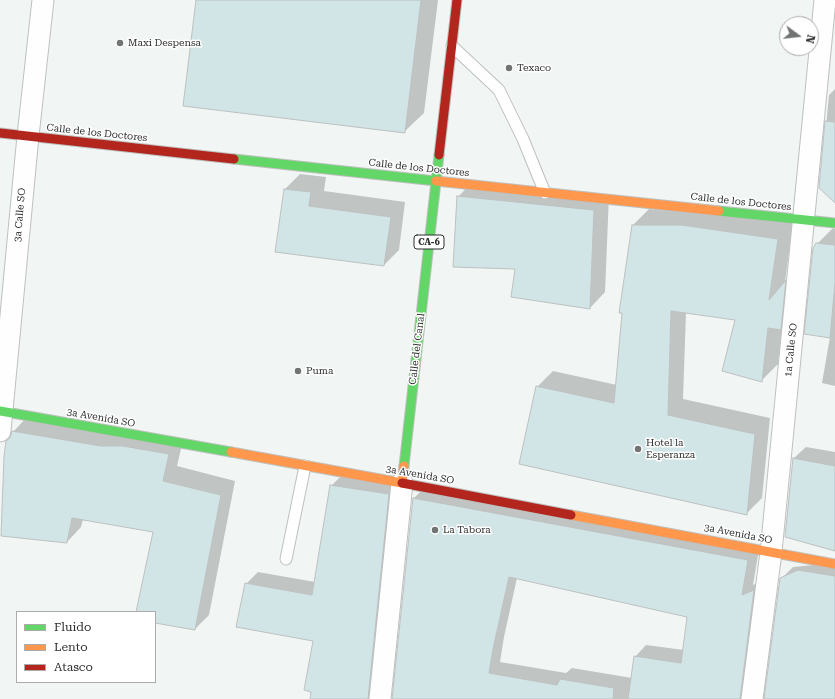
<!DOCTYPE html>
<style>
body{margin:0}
#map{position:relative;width:835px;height:699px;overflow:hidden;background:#f1f5f3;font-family:"Roboto Serif",serif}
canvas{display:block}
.legend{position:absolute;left:16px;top:611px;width:140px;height:72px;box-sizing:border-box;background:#fff;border:1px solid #ababab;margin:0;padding:5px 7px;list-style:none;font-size:12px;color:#2c2e2d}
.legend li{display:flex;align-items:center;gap:8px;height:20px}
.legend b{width:20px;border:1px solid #ababab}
.north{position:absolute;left:779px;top:16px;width:40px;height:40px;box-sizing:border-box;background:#fff;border:1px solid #ababab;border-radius:50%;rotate:105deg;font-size:11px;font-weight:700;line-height:16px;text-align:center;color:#2c2e2d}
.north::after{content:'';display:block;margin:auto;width:14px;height:18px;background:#717472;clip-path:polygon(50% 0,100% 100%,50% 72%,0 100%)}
</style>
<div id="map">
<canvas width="835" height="699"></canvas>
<ul class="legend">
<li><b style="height:5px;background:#63d668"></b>Fluido</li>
<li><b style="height:5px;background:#ff974d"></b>Lento</li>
<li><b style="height:5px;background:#b3261e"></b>Atasco</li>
</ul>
<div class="north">N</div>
</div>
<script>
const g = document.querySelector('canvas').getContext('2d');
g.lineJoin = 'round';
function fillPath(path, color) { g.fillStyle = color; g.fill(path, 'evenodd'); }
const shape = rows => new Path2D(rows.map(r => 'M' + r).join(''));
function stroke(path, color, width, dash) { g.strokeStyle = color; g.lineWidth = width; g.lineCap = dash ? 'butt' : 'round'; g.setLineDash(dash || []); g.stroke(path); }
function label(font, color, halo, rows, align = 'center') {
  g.font = font + ' "Roboto Serif",serif'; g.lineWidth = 3; g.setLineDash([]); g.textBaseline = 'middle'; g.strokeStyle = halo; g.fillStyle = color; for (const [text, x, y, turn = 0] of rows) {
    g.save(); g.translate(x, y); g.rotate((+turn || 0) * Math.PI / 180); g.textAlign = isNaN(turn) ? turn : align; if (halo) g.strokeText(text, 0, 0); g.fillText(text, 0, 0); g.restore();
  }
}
fillPath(shape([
 [197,0,438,0,424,113,404,132],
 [835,89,835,198,820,188,829,95],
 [300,174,326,177,324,191,405,202,399,250,384,265,285,189],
 [473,181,609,195,605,292,590,308,516,268,458,197],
 [649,209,793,223,785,282,801,266,796,313,782,327,778,364,762,380,737,319,686,312,683,399,770,418,762,498,746,514,537,387,553,371,617,385,633,225],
 [833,228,835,229,835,386,822,383,830,337,817,244],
 [27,417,183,440,177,466,235,481,209,615,195,629,155,622,155,612,137,612,154,532,83,519,81,527,67,542,11,437,13,432],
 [806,447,835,452,835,550,794,458],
 [343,474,400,483,389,699,311,699,315,640,246,584,258,572,315,582,331,486],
 [425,487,759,549,753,585,765,579,761,699,393,699,413,499],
 [517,578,688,616,684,650,646,645,635,657,632,678,572,668,566,673,500,662,504,637],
 [835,563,835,699,765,699,781,579,793,567]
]), '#0003');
const building = shape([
 [196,0,421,0,405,133,183,106,196,0],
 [825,121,835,122,835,203,819,188,825,121],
 [284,189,311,192,309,206,391,217,384,266,275,252,284,189],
 [457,196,594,210,590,309,511,297,515,269,453,267,457,196],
 [632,225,682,225,778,239,769,300,786,280,781,330,768,328,762,382,722,371,735,320,671,311,668,415,755,434,747,515,519,464,536,386,614,403,622,313,619,313,632,225],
 [816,243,835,245,835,283,830,338,804,334,813,248,816,243],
 [12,431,101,446,123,446,169,454,163,481,221,495,195,630,155,623,155,612,136,612,153,532,72,518,67,543,1,536,4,456,6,441,10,438,12,431],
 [793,458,835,466,835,551,785,537,793,458],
 [330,485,389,494,368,699,310,699,311,692,304,690,313,641,236,627,245,583,312,595,330,485],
 [413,498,748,560,742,595,754,590,740,699,628,699,634,656,681,663,687,617,509,577,493,649,489,673,557,685,560,679,614,688,613,699,392,699,413,498],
 [798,570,835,576,835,699,764,699,780,578,798,570]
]);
fillPath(building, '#d1e4e6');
stroke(building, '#bdc0c0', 1);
const lane = shape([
 [452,46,499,90,523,139,545,193],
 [286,559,305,466]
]);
const street = shape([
 [0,431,28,136,43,0],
 [380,699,402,483],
 [752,699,771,552,825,0]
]);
const fast = shape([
 [234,159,436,181],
 [719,211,835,223],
 [0,411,231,452],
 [404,466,439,155]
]);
const slow = shape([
 [436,181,719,211],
 [231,452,402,483,404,466],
 [571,515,835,564]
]);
const jam = shape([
 [0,133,234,159],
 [439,155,457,0],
 [402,483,571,515]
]);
stroke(lane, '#bec0bf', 13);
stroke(street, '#bec0bf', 23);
stroke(fast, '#bec0bf', 11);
stroke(slow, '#bec0bf', 11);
stroke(jam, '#bec0bf', 11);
stroke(lane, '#fdfefd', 11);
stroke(street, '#fdfefd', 21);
stroke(fast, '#63d668', 9);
stroke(slow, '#ff974d', 9);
stroke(jam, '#b3261e', 9);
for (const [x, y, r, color] of [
 [120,43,4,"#717472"],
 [509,68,4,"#717472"],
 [298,371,4,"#717472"],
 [638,449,4,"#717472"],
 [435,530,4,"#717472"]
]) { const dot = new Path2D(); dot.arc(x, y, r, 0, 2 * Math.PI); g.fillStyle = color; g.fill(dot); stroke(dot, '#fff', 1.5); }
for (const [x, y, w] of [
 [429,242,30]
]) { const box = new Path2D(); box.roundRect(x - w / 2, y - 7, w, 14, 3); g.fillStyle = '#fff'; g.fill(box); stroke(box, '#2c2e2d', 1); }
label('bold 9px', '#2c2e2d', null, [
 ["CA-6",429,242]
]);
label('10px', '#2c2e2d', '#fff', [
 ["Maxi Despensa",128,43],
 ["Texaco",517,68],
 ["Puma",306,371],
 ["Hotel la",646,443],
 ["Esperanza",646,455],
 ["La Tabora",443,530]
], 'left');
label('10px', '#2c2e2d', '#fff', [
 ["Calle de los Doctores",97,133,6],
 ["Calle de los Doctores",419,168,6],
 ["Calle de los Doctores",741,202,6],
 ["3a Calle SO",20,215,-85],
 ["Calle del Canal",417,349,-83],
 ["1a Calle SO",791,350,-84],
 ["3a Avenida SO",101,418,10],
 ["3a Avenida SO",420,475,10],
 ["3a Avenida SO",738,534,11]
]);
</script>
